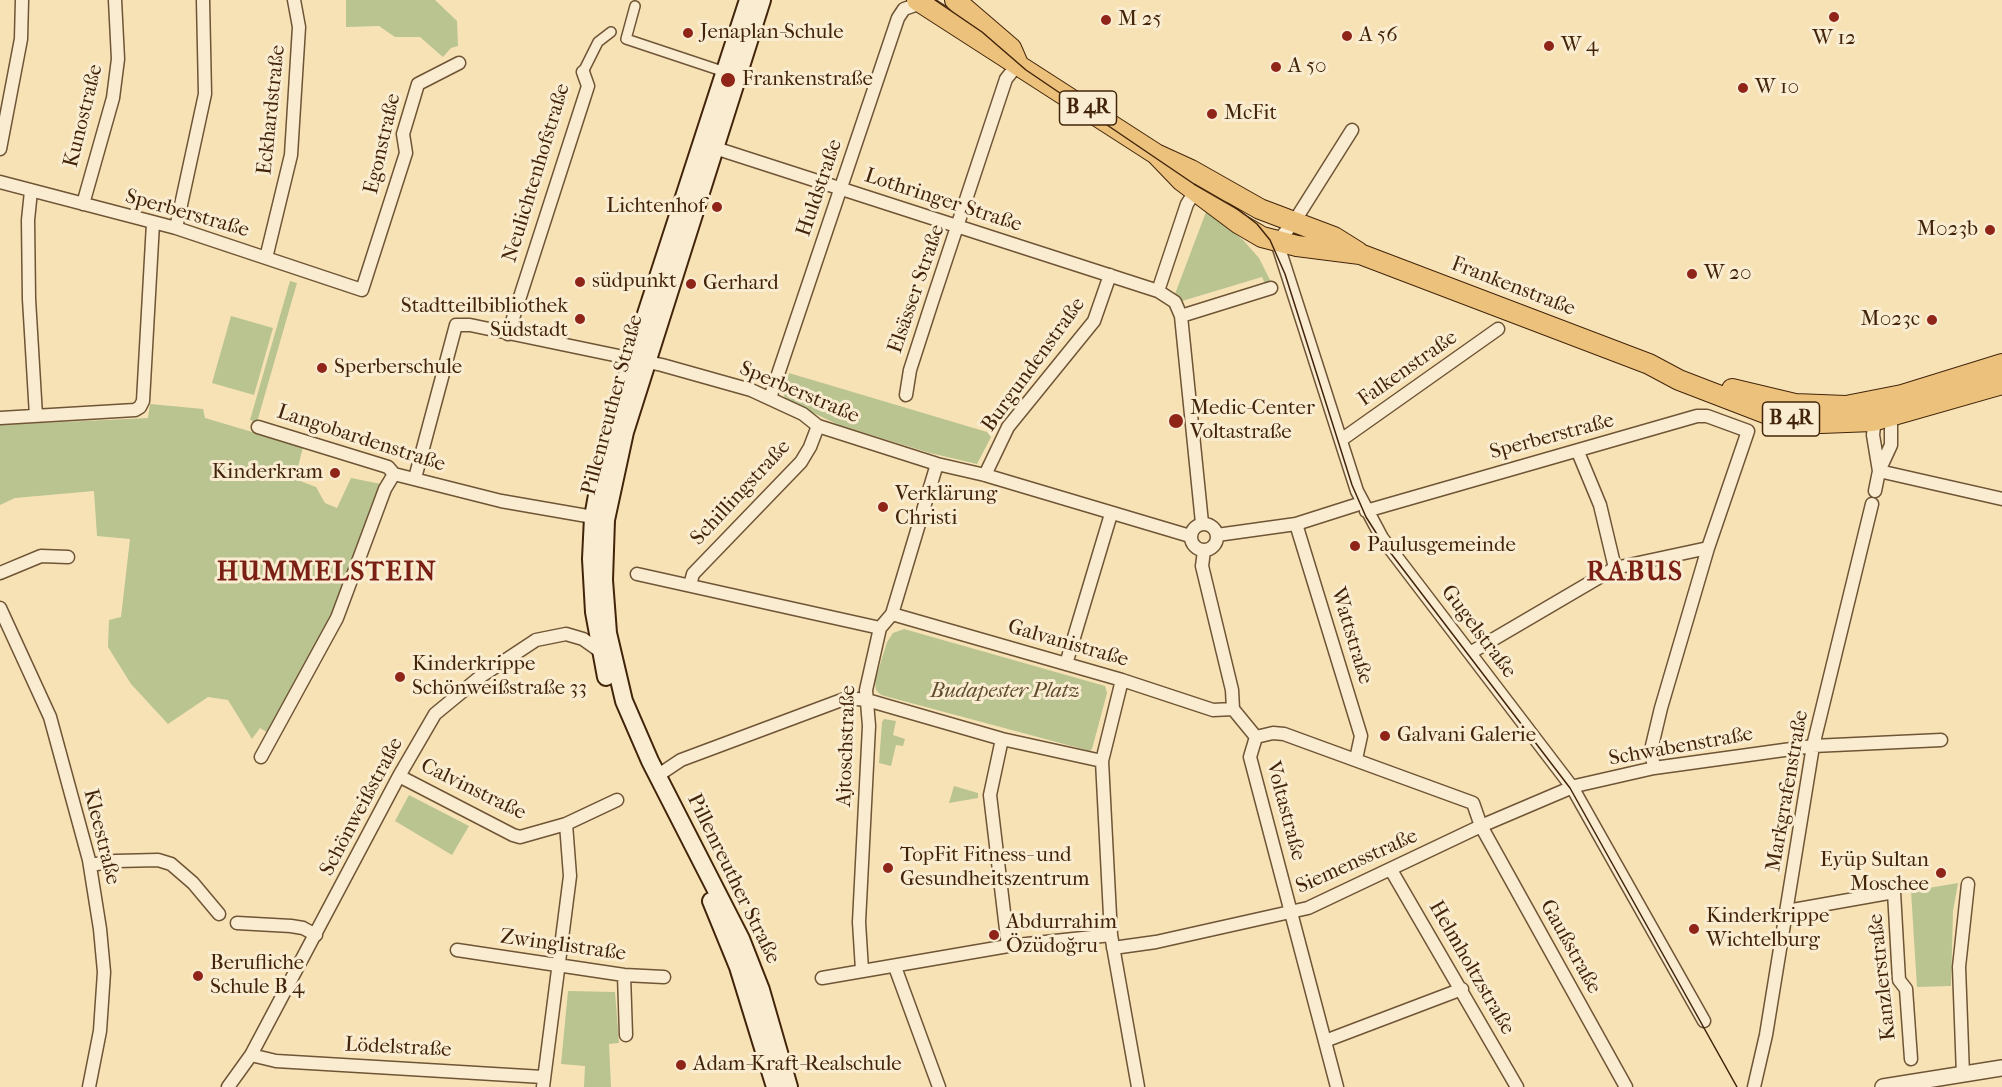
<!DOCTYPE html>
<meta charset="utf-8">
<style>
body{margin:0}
canvas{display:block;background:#f7e2b6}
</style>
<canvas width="2002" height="1087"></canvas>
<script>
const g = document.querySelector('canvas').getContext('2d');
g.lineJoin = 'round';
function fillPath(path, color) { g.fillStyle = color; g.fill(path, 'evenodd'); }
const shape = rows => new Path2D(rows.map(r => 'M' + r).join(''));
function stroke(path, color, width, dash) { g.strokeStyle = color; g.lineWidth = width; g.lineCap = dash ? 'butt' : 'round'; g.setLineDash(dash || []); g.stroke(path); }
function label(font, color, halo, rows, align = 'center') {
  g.font = font + ' "IM FELL French Canon",serif'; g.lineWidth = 6; g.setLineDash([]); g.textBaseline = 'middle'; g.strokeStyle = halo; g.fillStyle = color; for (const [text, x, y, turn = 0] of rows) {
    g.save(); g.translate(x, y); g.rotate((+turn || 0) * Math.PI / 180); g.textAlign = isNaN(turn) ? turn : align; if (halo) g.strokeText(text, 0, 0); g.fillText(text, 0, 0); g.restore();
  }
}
fillPath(shape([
 [346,0,435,0,457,21,458,46,451,48,443,57,420,37,395,37,379,26,346,27],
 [1206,212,1243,240,1259,258,1271,282,1265,284,1262,277,1182,301,1175,294],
 [290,281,297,283,257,422,250,420],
 [231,316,273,328,254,395,212,383],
 [789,373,987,432,991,437,977,464,930,453,839,425,786,400,783,393],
 [150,404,203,409,205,418,303,447,295,479,316,487,325,503,337,508,351,478,381,484,342,592,318,641,268,733,260,728,252,739,228,700,208,697,168,724,131,684,108,647,109,620,121,617,130,539,97,536,94,491,15,498,0,505,0,425,148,418],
 [904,629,1105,686,1107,693,1092,749,1090,751,881,695,876,690,875,681,887,642,893,633],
 [884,719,896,721,893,735,905,739,903,746,896,745,891,766,879,763,882,722],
 [954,786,978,793,978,798,949,803],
 [409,795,469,826,452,855,395,821],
 [1958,883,1953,911,1951,986,1917,987,1911,891],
 [568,991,615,992,619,1043,609,1044,611,1087,584,1087,585,1066,561,1064]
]), '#b9c491');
const pedestrian = shape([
 [635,6,626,39,725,72],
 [583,72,598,42,611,32]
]);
const minor = shape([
 [1352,130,1294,222,1277,242,1357,491,1382,538,1572,787,1704,1021],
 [715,148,1158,291],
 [0,149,21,39,22,0],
 [0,182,176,228,362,290,406,153,403,134,418,84,459,63],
 [1198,187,1187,204,1158,291,1175,302,1181,316,1202,523],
 [31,191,28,220,29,299,36,416],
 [83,204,113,98,118,59,115,0],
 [176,228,205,94,203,0],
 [266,258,291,155,299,27,294,0],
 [1181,316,1271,288],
 [508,334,588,86,583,72],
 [906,395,910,370,932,302,1006,79,1018,64],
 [770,398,898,18,904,9,921,3],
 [1875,417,1873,435,1879,471],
 [0,418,135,410,140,407,143,401,153,223],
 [258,427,388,467,394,474,501,501,593,517],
 [1341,440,1498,329],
 [1578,452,1600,505,1615,568],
 [1879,471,2002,499],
 [985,475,1008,427,1094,321,1110,275],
 [415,478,456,325,470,325,662,365,751,390,803,414,818,426,937,464,985,475,1190,536],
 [1875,491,1879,471,1891,445,1891,424,1888,412],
 [1366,511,1697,416,1707,416,1748,431,1708,548,1661,708,1651,750,1654,768],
 '1191 537a13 13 0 1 1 26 0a13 13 0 1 1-26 0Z',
 [1296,524,1361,736,1356,759],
 [1217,535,1296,524,1362,503],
 [1204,551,1202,566,1232,690,1233,709,1256,737,1250,757,1337,1087],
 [0,573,41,556,68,557],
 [637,574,880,628],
 [690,585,693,574,801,462,810,447,818,426],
 [0,608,50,717,89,860,100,929,104,972,100,1031,89,1087],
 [892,614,1122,680,1213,710,1233,709],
 [1470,653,1615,568,1708,548],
 [1066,664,1111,514],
 [1122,680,1102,761,1111,935,1138,1087],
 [1256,737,1273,733,1284,734,1473,803,1481,826,1626,1087],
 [1002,739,990,795,1008,946],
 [261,757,337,618,385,489,394,474],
 [399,776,513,835,520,837,566,824,617,800],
 [657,776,681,760,847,698,867,700,1002,739,1102,761],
 [90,865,116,861,158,860,171,864,193,883,219,914],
 [1391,870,1517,1087],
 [1787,911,1894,892,1899,980,1906,989,1911,1059],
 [237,923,291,926,303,928,316,935],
 [1113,948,1156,942,1308,908,1481,826,1575,786,1654,768,1813,746,1941,740],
 [457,950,624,975,664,977],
 [895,967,939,1087],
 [862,970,859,922,869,726,866,690,880,628,892,614,937,464],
 [624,975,626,1035],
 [822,978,1008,946,1111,935],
 [1325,1041,1462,989],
 [251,1055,276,1061,543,1077],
 [1963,1075,1959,967,1968,884],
 [228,1087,251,1055,399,776,435,714,480,677,536,640,566,634,583,639,600,651],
 [543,1087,570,876,566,824],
 [1754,1087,1766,1035,1813,746,1872,504]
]);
const tertiary = shape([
 [1883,1087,2002,1068]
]);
const secondary = shape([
 [762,0,625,432,606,520,604,580,608,633,624,701,650,761,741,939,761,990,789,1087],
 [606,677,594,612,591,559,593,517,602,468,631,360,748,0],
 [711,901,738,967,775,1087]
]);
const primary = shape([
 [917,0,1156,154,1191,170,1260,209,1334,237,1358,252],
 [955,0,1011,48,1018,64],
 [1156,154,1182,181,1238,223,1262,237,1297,246,1360,254,1649,364,1679,380,1770,415,1821,423,1873,421,2002,384],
 [1732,389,1795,404,1846,406,1902,395,2002,364]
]);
stroke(pedestrian, '#6f5435', 12);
stroke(minor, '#6f5435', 15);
stroke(tertiary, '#6f5435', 18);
stroke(secondary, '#42240a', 20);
stroke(primary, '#42240a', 22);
stroke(pedestrian, '#faecd0', 9);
stroke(minor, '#faecd0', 12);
stroke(tertiary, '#faecd0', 15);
stroke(secondary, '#faecd0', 16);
stroke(primary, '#ecc17b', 20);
stroke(shape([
 [935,0,982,32,1026,70,1194,184,1239,210,1257,224,1270,240,1285,274,1352,485,1366,517,1380,539,1570,788,1737,1087]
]), '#42240a', 1.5);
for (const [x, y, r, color] of [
 [1834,17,6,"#8f2418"],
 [1106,20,6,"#8f2418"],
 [688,33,6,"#8f2418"],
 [1347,36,6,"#8f2418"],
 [1549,46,6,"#8f2418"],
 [1276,67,6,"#8f2418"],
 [728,80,8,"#8f2418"],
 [1743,88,6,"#8f2418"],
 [1212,114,6,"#8f2418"],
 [717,207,6,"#8f2418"],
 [1990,230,6,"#8f2418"],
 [1692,274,6,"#8f2418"],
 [580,282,6,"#8f2418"],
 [691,284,6,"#8f2418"],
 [580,319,6,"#8f2418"],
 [1932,320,6,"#8f2418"],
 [322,368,6,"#8f2418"],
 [1176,421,8,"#8f2418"],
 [335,473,6,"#8f2418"],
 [883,507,6,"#8f2418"],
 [1355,546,6,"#8f2418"],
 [400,677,6,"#8f2418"],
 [1385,736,6,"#8f2418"],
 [888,868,6,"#8f2418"],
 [1941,873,6,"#8f2418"],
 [1694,929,6,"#8f2418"],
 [994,935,6,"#8f2418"],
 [198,976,6,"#8f2418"],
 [681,1065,6,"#8f2418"]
]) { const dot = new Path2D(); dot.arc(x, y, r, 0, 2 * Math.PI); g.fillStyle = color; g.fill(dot); stroke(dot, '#faecd0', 2); }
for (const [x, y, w] of [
 [1088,108,57],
 [1791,419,57]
]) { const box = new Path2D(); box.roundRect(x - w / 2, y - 17, w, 34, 4.5); g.fillStyle = '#faecd0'; g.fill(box); stroke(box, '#42240a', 1.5); }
label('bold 20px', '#42240a', null, [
 ["B 4R",1088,108],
 ["B 4R",1791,419]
]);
label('21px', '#42240a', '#faecd0', [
 ["M 25",1118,20],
 ["Jenaplan-Schule",700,33],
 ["A 56",1359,36],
 ["W 12",1834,39,"center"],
 ["W 4",1561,46],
 ["A 50",1288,67],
 ["Frankenstraße",742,80],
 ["W 10",1755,88],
 ["McFit",1224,114],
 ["Lichtenhof",705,207,"right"],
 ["M023b",1978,230,"right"],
 ["W 20",1704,274],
 ["südpunkt",592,282],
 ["Gerhard",703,284],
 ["Stadtteilbibliothek",568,307,"right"],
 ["Südstadt",568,331,"right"],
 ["M023c",1920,320,"right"],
 ["Sperberschule",334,368],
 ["Medic-Center",1190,409],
 ["Voltastraße",1190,433],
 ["Kinderkram",323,473,"right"],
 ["Verklärung",895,495],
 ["Christi",895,519],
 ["Paulusgemeinde",1367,546],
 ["Kinderkrippe",412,665],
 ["Schönweißstraße 33",412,689],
 ["Galvani Galerie",1397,736],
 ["TopFit Fitness- und",900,856],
 ["Gesundheitszentrum",900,880],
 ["Eyüp Sultan",1929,861,"right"],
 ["Moschee",1929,885,"right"],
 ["Kinderkrippe",1706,917],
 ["Wichtelburg",1706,941],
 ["Abdurrahim",1006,923],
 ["Özüdoğru",1006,947],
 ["Berufliche",210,964],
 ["Schule B 4",210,988],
 ["Adam-Kraft-Realschule",693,1065]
], 'left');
label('21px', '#42240a', '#faecd0', [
 ["Eckhardstraße",272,110,-84],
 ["Kunostraße",84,116,-76],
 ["Egonstraße",383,144,-77],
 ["Neulichtenhofstraße",537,173,-73],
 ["Huldstraße",820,188,-71],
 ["Lothringer Straße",943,201,18],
 ["Sperberstraße",187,214,16],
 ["Frankenstraße",1513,287,21],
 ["Elsässer Straße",917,289,-71],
 ["Burgundenstraße",1034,365,-54],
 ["Falkenstraße",1408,369,-35],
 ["Sperberstraße",799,393,23],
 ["Pillenreuther Straße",613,405,-75],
 ["Sperberstraße",1552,437,-15],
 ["Langobardenstraße",361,439,18],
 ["Schillingstraße",741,493,-47],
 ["Gugelstraße",1478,632,53],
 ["Wattstraße",1351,636,73],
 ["Galvanistraße",1068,644,16],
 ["Ajtoschstraße",847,746,-88],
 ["Schwabenstraße",1681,747,-10],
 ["Calvinstraße",473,790,26],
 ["Markgrafenstraße",1788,791,-80],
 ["Schönweißstraße",362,807,-62],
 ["Voltastraße",1285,811,75],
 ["Kleestraße",101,837,76],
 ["Siemensstraße",1357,862,-24],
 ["Pillenreuther Straße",733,879,64],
 ["Zwinglistraße",563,946,8],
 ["Gaußstraße",1570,947,61],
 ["Helmholtzstraße",1471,968,60],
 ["Kanzlerstraße",1883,977,-96],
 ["Lödelstraße",398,1048,3]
]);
label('italic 21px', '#604c2c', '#faecd0', [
 ["Budapester Platz",1005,692]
]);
g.letterSpacing = '1.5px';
label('bold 27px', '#7a1f14', '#faecd0', [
 ["HUMMELSTEIN",327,573],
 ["RABUS",1635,573]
]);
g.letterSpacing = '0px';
</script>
